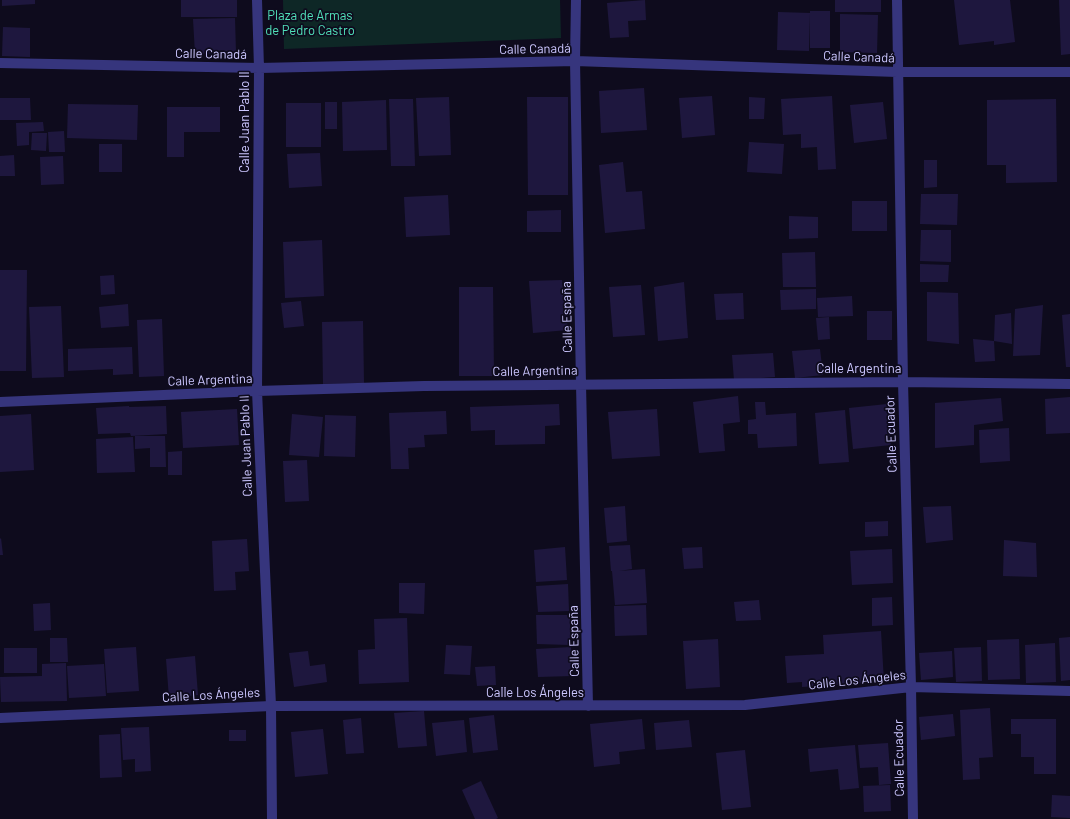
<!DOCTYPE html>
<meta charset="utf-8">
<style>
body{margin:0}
canvas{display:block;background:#0e0b1d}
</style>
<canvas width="1070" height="819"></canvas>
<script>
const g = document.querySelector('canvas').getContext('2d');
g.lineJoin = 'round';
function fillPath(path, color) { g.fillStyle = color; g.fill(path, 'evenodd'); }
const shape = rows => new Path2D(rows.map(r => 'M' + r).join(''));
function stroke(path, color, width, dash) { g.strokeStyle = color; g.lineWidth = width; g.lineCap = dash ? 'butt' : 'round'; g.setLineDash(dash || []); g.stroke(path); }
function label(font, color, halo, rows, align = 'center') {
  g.font = font + ' Barlow,sans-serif'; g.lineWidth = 3.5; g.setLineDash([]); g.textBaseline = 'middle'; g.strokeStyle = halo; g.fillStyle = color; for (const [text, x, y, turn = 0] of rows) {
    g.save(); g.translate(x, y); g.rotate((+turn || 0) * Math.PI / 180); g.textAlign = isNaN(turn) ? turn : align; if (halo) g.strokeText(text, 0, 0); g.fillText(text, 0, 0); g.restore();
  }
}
fillPath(shape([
 [283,0,560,0,561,38,284,49]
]), '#0e2726');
fillPath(shape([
 [2,0,35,0,35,4,2,6],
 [181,0,237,0,237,17,181,17],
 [645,0,646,20,628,21,629,37,610,38,607,3],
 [835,0,881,0,881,12,835,12],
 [954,0,1010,0,1015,42,994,45,994,41,959,45],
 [1059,0,1070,0,1070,54,1061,55],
 [810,11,830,11,830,48,810,48],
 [778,12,810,13,809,51,777,50],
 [840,14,878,15,877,53,840,52],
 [235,18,236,53,195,54,193,19],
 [3,27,30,28,30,57,2,56],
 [644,88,647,130,601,133,599,91],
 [712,96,715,135,682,138,679,98],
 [832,96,836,169,818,170,817,147,801,148,801,134,783,135,781,99],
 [449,97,451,155,419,156,416,98],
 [527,97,568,97,568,195,528,195],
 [749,97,765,98,764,119,749,119],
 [0,98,30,98,31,120,0,120],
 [389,99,413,99,415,166,391,166],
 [1056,99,1057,182,1006,183,1006,165,987,165,987,100],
 [386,100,387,150,343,151,342,102],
 [325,102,337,102,337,129,325,129],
 [883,102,887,139,854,143,850,105],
 [286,103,321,103,321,147,286,147],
 [68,104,138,105,137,140,67,138],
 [167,107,220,107,220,132,184,132,184,157,167,157],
 [43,122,44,131,29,132,29,145,17,146,16,123],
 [64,131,65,152,49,152,48,132],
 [32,133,47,133,46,151,31,150],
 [749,142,784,144,782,174,747,172],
 [99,144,122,144,122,172,99,172],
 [320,153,322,186,289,188,287,154],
 [14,155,15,176,0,176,0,156],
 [63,156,64,184,41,185,40,157],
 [924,160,937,160,937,187,924,188],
 [623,162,626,192,642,191,645,229,605,233,599,165],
 [921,194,958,194,957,225,920,224],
 [448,195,450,235,406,237,404,197],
 [852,201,887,201,887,231,852,231],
 [561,210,561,232,527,232,527,211],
 [789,216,818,217,818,238,789,239],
 [921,230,951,230,951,262,920,261],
 [322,240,324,296,285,298,283,242],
 [815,252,816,287,783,287,782,253],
 [920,264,949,265,948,282,920,282],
 [0,270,27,270,26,371,0,371],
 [114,275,115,294,101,295,100,276],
 [562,280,568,330,533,333,529,281],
 [684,282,688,338,658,341,654,287],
 [641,285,645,335,613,337,609,287],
 [459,287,493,287,494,376,459,376],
 [816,289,816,309,781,310,780,290],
 [927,292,958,293,959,344,927,341],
 [743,293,744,319,716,320,714,294],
 [852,296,853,316,818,317,817,298],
 [301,301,304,326,284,328,281,303],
 [128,304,129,326,101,328,99,307],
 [1043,305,1040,355,1013,356,1015,309],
 [61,306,64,377,32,378,29,307],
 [867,311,892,311,892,340,867,340],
 [1011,313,1012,344,994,341,995,315],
 [1070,314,1070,367,1066,367,1062,315],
 [829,317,830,339,818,340,816,318],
 [162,319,164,376,139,377,137,320],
 [363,321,364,383,323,384,322,322],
 [973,339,994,341,995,361,975,362],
 [132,347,133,374,113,375,113,369,68,371,68,349],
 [820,349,823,375,795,378,792,351],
 [773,353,775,377,734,380,732,355],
 [738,396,740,422,723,424,725,451,699,453,693,402],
 [1070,397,1070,433,1046,434,1045,399],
 [1001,398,1003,421,974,425,974,445,935,448,935,403],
 [755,402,765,402,766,415,796,413,797,446,758,448,757,434,748,434,748,420,756,419],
 [559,404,560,425,545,426,545,444,495,445,495,430,471,431,470,407],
 [887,404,891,445,853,449,849,408],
 [129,406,129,407,166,406,167,434,131,436,130,433,98,434,96,408],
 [237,409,239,445,183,448,181,412],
 [657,409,660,456,612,459,608,412],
 [845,410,849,462,819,464,815,413],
 [446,411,447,434,424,435,425,447,408,448,409,469,391,469,389,413],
 [31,414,34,470,0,472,0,416],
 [292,414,323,417,319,457,289,455],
 [325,415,356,416,355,457,324,456],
 [1009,428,1010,461,980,463,979,430],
 [135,436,165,436,166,467,150,467,150,448,135,449],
 [133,437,135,472,97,473,96,439],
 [182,451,182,475,168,475,168,452],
 [307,460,309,501,285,502,283,461],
 [625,506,627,541,607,543,604,508],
 [951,506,953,540,926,543,923,507],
 [888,521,888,536,865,537,865,522],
 [1,538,3,555,0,555,0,539],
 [247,539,249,571,235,572,236,590,214,591,212,541],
 [1004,540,1036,543,1037,577,1003,576],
 [630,545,632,569,619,571,645,569,647,603,615,605,612,571,611,571,609,546],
 [565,547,567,580,536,582,534,550],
 [702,547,703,568,684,569,682,548],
 [892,549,893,583,852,585,850,551],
 [399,583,425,583,424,614,399,613],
 [568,584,569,611,538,612,536,586],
 [892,597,893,625,872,626,872,598],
 [759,600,761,620,736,621,734,602],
 [50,603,51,630,34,631,33,604],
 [646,605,647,635,615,636,614,606],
 [536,615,570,615,570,645,537,644],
 [407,618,409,682,359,684,358,650,375,649,374,619],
 [881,631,884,682,802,687,802,682,787,683,785,656,824,654,823,635],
 [1070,637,1070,680,1061,681,1059,638],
 [50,638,67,638,68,662,50,662],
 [718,639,720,687,686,689,683,641],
 [1019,639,1020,679,988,680,987,640],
 [1055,643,1056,682,1026,683,1025,645],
 [446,645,472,646,470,675,444,674],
 [136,647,139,691,107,693,104,649],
 [571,647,572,676,538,677,536,649],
 [981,647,982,681,956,682,954,648],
 [4,648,37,648,37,673,4,673],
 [308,651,310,666,325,664,327,682,294,687,289,653],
 [952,651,953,677,921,680,919,653],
 [195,656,198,695,169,698,166,659],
 [66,663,67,701,1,702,0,677,42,676,42,664],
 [104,664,106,696,69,698,67,666],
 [495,666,496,685,477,686,475,667],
 [990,708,993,757,979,758,980,779,963,780,960,710],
 [424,711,427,746,398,748,394,713],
 [953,714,955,736,921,740,919,717],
 [494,715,498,750,473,753,469,718],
 [361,718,364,753,346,754,343,720],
 [642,719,645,749,619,752,620,764,594,767,590,724],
 [1011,719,1056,719,1056,774,1034,774,1034,757,1021,757,1021,734,1011,734],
 [464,720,467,752,436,756,432,723],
 [689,720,692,747,656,750,654,723],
 [149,727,151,771,135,772,135,759,123,760,121,728],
 [323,729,328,774,295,777,291,732],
 [229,730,246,730,246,741,229,741],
 [120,734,122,777,100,778,99,735],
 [888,743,891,784,879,785,878,767,860,768,858,745],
 [855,745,859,788,840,790,838,769,810,772,808,749],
 [745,750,751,807,722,810,716,753],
 [481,781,498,818,496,819,475,819,462,790],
 [890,785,891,811,864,812,863,786],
 [1052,795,1070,796,1070,818,1051,817]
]), '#1e173e');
stroke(shape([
 [257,0,259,68,257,391,271,706,272,819],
 [576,0,575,61,581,384,588,706],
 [897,0,903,382,911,687,913,819],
 [0,63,259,68,575,61,897,72,1070,72],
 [0,402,257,391,424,386,903,382,1070,384],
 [0,718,271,706,745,705,911,687,1070,691]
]), '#36357d', 10);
label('13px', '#51e1ba', '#0e0b1d', [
 ["Plaza de Armas",310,16],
 ["de Pedro Castro",310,31]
]);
label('13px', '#ccc7ff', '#0e0b1d', [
 ["Calle Canadá",535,49,-1],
 ["Calle Canadá",211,54,1],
 ["Calle Canadá",859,57,2],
 ["Calle Juan Pablo II",245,122,-90],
 ["Calle España",567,317,-91],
 ["Calle Argentina",859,369],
 ["Calle Argentina",535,371,-1],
 ["Calle Argentina",210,380,-2],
 ["Calle Ecuador",891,434,-92],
 ["Calle Juan Pablo II",246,446,-92],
 ["Calle España",574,641,-91],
 ["Calle Los Ángeles",857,680,-6],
 ["Calle Los Ángeles",535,693],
 ["Calle Los Ángeles",211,695,-3],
 ["Calle Ecuador",899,758,-91]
]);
</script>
